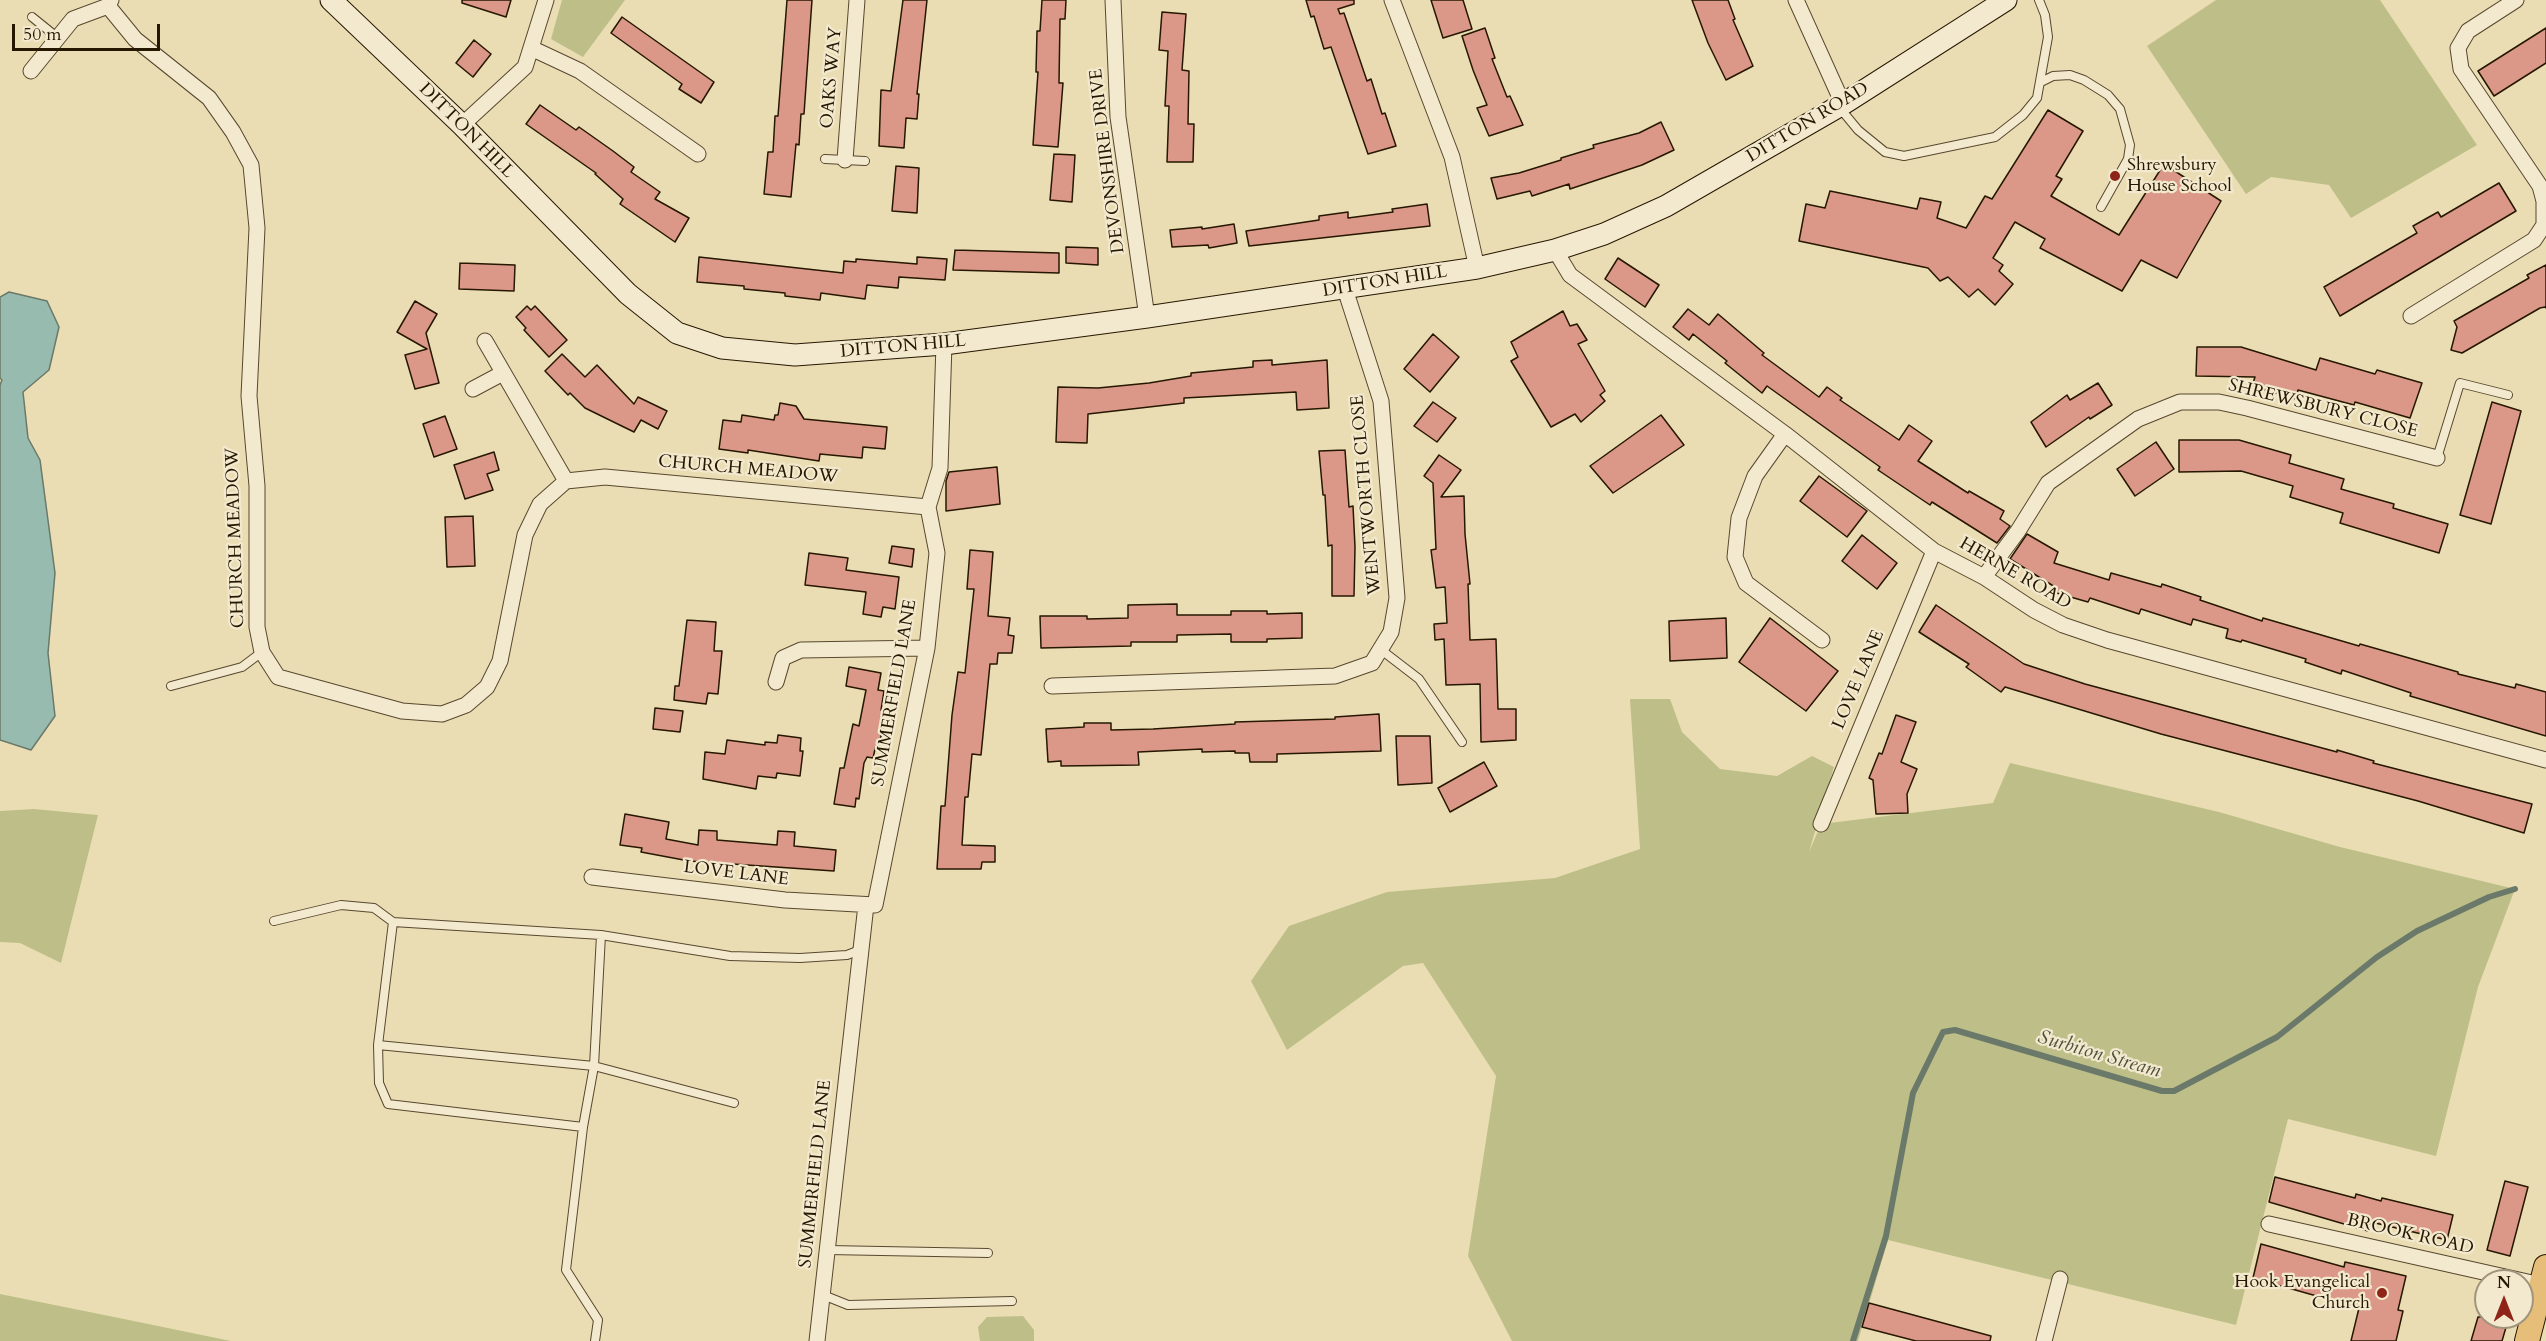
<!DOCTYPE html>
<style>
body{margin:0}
#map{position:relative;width:2546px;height:1341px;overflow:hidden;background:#ebddb3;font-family:Cardo,serif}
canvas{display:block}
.north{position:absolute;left:2474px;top:1269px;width:60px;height:60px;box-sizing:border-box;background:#f2e9ce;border:2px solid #a0957c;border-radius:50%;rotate:0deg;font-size:16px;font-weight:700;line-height:24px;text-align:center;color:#261701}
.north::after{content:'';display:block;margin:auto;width:21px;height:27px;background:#8f2418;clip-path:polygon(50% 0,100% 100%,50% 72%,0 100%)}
.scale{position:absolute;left:12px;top:24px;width:148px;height:27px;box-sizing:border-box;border:3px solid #261701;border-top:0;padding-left:8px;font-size:18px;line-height:21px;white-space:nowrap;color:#261701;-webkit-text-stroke:4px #f2e9ce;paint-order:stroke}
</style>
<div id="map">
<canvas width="2546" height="1341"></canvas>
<div class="north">N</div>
<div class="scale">50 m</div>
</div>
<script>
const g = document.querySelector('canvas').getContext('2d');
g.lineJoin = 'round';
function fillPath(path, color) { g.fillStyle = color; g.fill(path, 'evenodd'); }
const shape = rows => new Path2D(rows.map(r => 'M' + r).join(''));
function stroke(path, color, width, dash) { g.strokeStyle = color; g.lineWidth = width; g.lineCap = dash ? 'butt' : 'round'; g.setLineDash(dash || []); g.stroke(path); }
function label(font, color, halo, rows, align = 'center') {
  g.font = font + ' Cardo,serif'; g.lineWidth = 4.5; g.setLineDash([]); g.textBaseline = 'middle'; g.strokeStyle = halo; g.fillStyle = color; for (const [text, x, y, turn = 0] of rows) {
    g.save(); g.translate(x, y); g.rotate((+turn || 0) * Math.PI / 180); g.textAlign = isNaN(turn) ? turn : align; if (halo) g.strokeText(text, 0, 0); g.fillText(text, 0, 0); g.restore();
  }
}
fillPath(shape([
 [562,0,625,0,583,57,551,39],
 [2216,0,2380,0,2477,145,2351,218,2329,185,2271,177,2246,194,2147,46],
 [1630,699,1670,699,1682,732,1720,769,1777,776,1812,756,1834,767,1809,852,1821,824,1993,803,2010,763,2219,812,2340,847,2515,889,2478,987,2436,1156,2288,1119,2236,1325,1888,1240,1858,1341,1512,1341,1468,1256,1496,1076,1423,963,1403,966,1287,1050,1251,981,1289,926,1387,892,1555,878,1640,849],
 [34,809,98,815,61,963,20,943,0,942,0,811],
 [0,1294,124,1319,231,1341,0,1341],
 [1023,1316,1034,1330,1034,1341,980,1341,978,1327,987,1317]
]), '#bebf88');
const water = shape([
 [9,292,47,301,59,327,49,370,23,392,28,438,40,460,55,573,48,653,55,716,31,750,0,740,0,385,2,380,0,378,0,297,9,292]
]);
fillPath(water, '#98bbaf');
stroke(water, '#6a7969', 1.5);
stroke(shape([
 [1853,1341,1886,1236,1913,1093,1943,1032,1955,1030,2162,1091,2174,1091,2277,1037,2377,957,2417,931,2489,897,2515,889]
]), '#6a7969', 6);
const building = shape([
 [462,0,511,0,506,17,462,3,462,0],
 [787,0,812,0,804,114,801,114,799,145,796,144,791,197,764,194,768,152,773,152,775,116,778,116,787,0],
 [903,0,927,0,917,94,919,94,917,119,906,118,904,148,879,146,881,90,891,91,903,0],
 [1042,0,1066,0,1065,19,1060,19,1059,83,1063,83,1058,147,1033,145,1038,72,1036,72,1037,31,1040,31,1042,0],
 [1306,0,1354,0,1354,4,1338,9,1340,14,1344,13,1367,81,1371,79,1382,114,1385,113,1396,146,1368,154,1331,47,1324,49,1314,16,1311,17,1306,0],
 [1431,0,1463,0,1472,29,1443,38,1431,0],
 [1692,0,1728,0,1735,19,1733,20,1753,66,1726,80,1708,43,1692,0],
 [1162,12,1186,14,1182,70,1189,71,1188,124,1194,124,1193,162,1167,162,1169,106,1165,106,1168,51,1159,50,1162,12],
 [622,17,714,82,701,103,679,89,682,84,611,33,622,17],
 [1485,28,1495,58,1492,59,1507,97,1510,96,1523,125,1489,136,1477,108,1487,105,1473,70,1462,36,1485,28],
 [2546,28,2546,63,2494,96,2478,71,2546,28],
 [474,40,491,54,473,77,456,63,474,40],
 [540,105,576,130,579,127,613,151,634,167,631,172,660,192,655,199,689,218,675,242,620,204,623,199,595,174,596,173,526,124,540,105],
 [2048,110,2083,131,2056,176,2062,179,2051,196,2119,235,2164,164,2221,201,2177,278,2141,260,2122,291,2040,248,2045,239,2015,222,1993,258,2003,265,1999,271,2013,284,1995,305,1978,289,1969,297,1948,277,1940,281,1928,268,1799,241,1806,204,1825,208,1830,191,1917,209,1920,198,1941,202,1937,218,1966,228,1985,196,1992,199,2048,110],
 [1661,122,1674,150,1642,165,1570,189,1569,184,1532,196,1530,191,1497,199,1491,178,1519,173,1561,160,1561,158,1594,148,1593,145,1639,133,1661,122],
 [1054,154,1075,155,1072,202,1050,200,1054,154],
 [896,166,919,168,917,213,892,211,896,166],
 [2499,183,2516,211,2340,316,2324,287,2417,233,2413,226,2438,212,2441,217,2499,183],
 [1427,204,1430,226,1249,246,1246,231,1319,220,1319,216,1348,212,1348,218,1393,212,1392,209,1427,204],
 [1234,224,1237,243,1209,248,1208,245,1172,247,1170,230,1202,227,1202,229,1234,224],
 [1066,247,1098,248,1098,265,1066,263,1066,247],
 [955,250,1059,253,1059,273,953,270,955,250],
 [699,257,843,273,844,261,856,262,856,259,917,264,917,257,947,259,945,280,899,277,898,288,867,285,865,299,821,293,820,300,785,296,785,293,744,289,744,286,697,282,699,257],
 [1618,258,1659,285,1645,307,1605,279,1618,258],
 [460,263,515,265,514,291,459,289,460,263],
 [2546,265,2546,308,2545,307,2540,308,2462,353,2451,350,2457,327,2454,321,2529,278,2527,275,2546,265],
 [415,301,437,314,426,333,439,383,415,389,405,355,427,349,397,332,415,301],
 [527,306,531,310,535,306,567,340,549,357,524,330,526,328,516,317,527,306],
 [1688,309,1709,325,1718,314,1764,353,1762,355,1819,397,1827,387,1842,398,1840,400,1899,440,1909,425,1932,441,1918,461,1968,493,1969,491,2004,511,2000,519,2010,526,1997,543,1932,502,1930,505,1878,470,1880,467,1767,386,1762,393,1725,363,1727,361,1693,334,1689,340,1673,327,1688,309],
 [1563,311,1570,326,1577,324,1587,340,1578,344,1605,391,1600,395,1605,401,1581,422,1575,414,1551,427,1511,361,1518,357,1511,342,1563,311],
 [1433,334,1459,357,1430,392,1404,369,1433,334],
 [2197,347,2241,347,2316,370,2320,358,2375,374,2377,370,2422,383,2410,418,2355,402,2354,405,2298,390,2296,399,2252,386,2255,377,2196,376,2197,347],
 [562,354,585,377,597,365,634,404,638,397,667,411,658,429,641,420,634,432,585,408,570,393,568,395,545,371,562,354],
 [1272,360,1272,365,1327,360,1329,408,1297,410,1296,392,1184,398,1184,403,1088,414,1087,443,1056,442,1058,387,1098,388,1149,383,1191,376,1191,373,1253,367,1253,361,1272,360],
 [2098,383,2112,405,2090,419,2089,417,2046,447,2031,422,2067,395,2070,400,2098,383],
 [1433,402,1456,418,1437,442,1414,426,1433,402],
 [2492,402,2521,411,2491,524,2460,515,2492,402],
 [780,403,796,406,804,419,887,427,885,449,863,447,862,458,820,454,819,461,748,450,748,453,719,449,723,420,741,422,742,415,774,420,775,415,778,415,780,403],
 [1661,415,1684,445,1613,493,1590,466,1661,415],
 [445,416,457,449,434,457,423,424,445,416],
 [2179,440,2239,440,2291,455,2289,463,2344,479,2341,489,2394,504,2393,508,2448,524,2439,553,2340,523,2343,513,2290,497,2293,486,2241,471,2179,472,2179,440],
 [2156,442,2174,469,2135,496,2117,469,2156,442],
 [1345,450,1349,507,1353,506,1355,547,1354,596,1332,596,1332,545,1328,546,1325,495,1323,495,1319,451,1345,450],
 [494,452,499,470,487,474,493,490,465,499,454,465,494,452],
 [1439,455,1461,470,1441,497,1464,496,1465,534,1470,584,1468,584,1470,640,1496,639,1498,709,1516,709,1516,740,1481,742,1480,684,1446,685,1444,639,1435,640,1434,624,1447,623,1445,587,1436,588,1431,550,1436,549,1433,483,1424,476,1439,455],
 [997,467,1000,504,946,511,946,481,949,472,997,467],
 [1819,476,1867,511,1847,537,1800,501,1819,476],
 [473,516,475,566,447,567,445,517,473,516],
 [2027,534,2058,552,2054,563,2109,580,2111,573,2161,587,2162,584,2201,597,2200,600,2262,621,2263,618,2359,646,2360,644,2458,672,2458,674,2515,688,2516,684,2546,692,2546,736,2410,696,2411,693,2342,670,2341,674,2305,662,2306,659,2242,640,2241,642,2226,638,2228,629,2193,619,2191,625,2141,609,2139,614,2090,598,2088,602,2053,592,2055,587,2010,559,2027,534],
 [1862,535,1897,563,1877,589,1842,561,1862,535],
 [892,546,914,549,912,567,889,563,892,546],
 [970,550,993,552,988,616,1010,618,1008,635,1014,636,1012,653,998,653,997,664,990,664,981,755,972,754,968,797,965,797,962,845,995,846,995,862,982,862,981,869,937,869,941,806,945,806,952,715,958,672,965,673,974,589,967,589,970,550],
 [809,553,848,558,846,570,899,577,895,609,883,607,881,617,863,614,866,592,805,585,809,553],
 [1177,604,1177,615,1231,615,1231,611,1267,611,1267,614,1302,613,1302,638,1267,639,1267,642,1231,642,1231,634,1177,635,1177,642,1131,642,1131,646,1041,648,1040,616,1087,616,1087,619,1128,618,1128,605,1177,604],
 [1936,605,2024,664,2085,684,2337,752,2337,750,2374,761,2373,763,2532,804,2524,833,2418,801,2161,734,2005,687,2001,692,1966,667,1969,664,1919,632,1936,605],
 [1726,618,1727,658,1670,661,1669,621,1726,618],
 [1770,618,1838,671,1806,711,1739,662,1770,618],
 [687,620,716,622,714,651,722,651,718,694,708,693,706,704,674,700,675,686,679,686,687,620],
 [849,667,881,673,878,690,884,691,881,710,886,711,879,746,876,745,873,758,867,757,864,763,859,799,856,798,855,807,834,804,840,768,844,768,853,724,859,726,866,690,846,686,849,667],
 [655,708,683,711,680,732,653,729,655,708],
 [1379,714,1381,751,1277,754,1277,762,1250,762,1249,753,1235,753,1235,751,1202,752,1202,749,1138,752,1139,765,1061,766,1061,761,1048,762,1046,729,1084,727,1084,723,1111,723,1111,730,1153,729,1235,724,1235,722,1335,719,1335,717,1379,714],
 [1896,715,1916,722,1901,762,1917,769,1907,794,1908,813,1876,814,1873,780,1869,778,1879,753,1882,754,1896,715],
 [778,735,801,738,800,751,803,751,800,776,777,773,776,778,758,776,756,789,703,779,705,752,725,754,727,740,765,745,765,742,777,743,778,735],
 [1396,736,1430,736,1432,783,1398,785,1396,736],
 [1484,762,1497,786,1450,812,1438,788,1484,762],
 [625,814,669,822,666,839,698,845,699,830,717,831,717,840,777,845,778,831,795,832,794,846,836,850,834,871,689,861,641,852,642,848,620,845,625,814],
 [2275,1177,2355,1198,2356,1194,2381,1201,2382,1198,2453,1215,2447,1240,2371,1222,2368,1231,2269,1202,2275,1177],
 [2505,1181,2528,1187,2510,1256,2487,1250,2505,1181],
 [2261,1244,2344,1267,2345,1262,2406,1276,2398,1310,2403,1311,2396,1341,2351,1341,2359,1308,2253,1278,2261,1244],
 [1869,1303,1991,1336,1990,1341,1916,1341,1862,1327,1869,1303],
 [2478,1317,2509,1317,2502,1341,2471,1341,2478,1317]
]);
fillPath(building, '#db9888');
stroke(building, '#261701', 1.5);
const lane = shape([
 [32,17,58,38],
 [2041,82,2053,76,2070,75,2084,80,2108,95,2120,109,2130,145,2128,159,2101,207],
 [1839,107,1858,130,1885,152,1904,156,1995,137,2023,115,2037,98,2048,37,2045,15,2039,0],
 [825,159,865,161],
 [2437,458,2460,383,2508,395],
 [1380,649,1419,679,1462,742],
 [171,686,242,667,262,652],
 [274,921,341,905,374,908,393,922],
 [378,1045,379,1083,388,1104,583,1127],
 [734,1103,594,1066,378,1045,393,922,601,935,730,956,800,958,847,955,860,950],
 [828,1250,988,1253],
 [823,1295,848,1305,1012,1301],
 [595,1341,598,1320,566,1270,583,1127,594,1066,601,935]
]);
const street = shape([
 [111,0,108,6,135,39,209,98,233,132,251,165,257,228,249,396,257,486,257,627,262,652,278,677,402,711,442,714,466,705,487,687,500,661,525,535,540,504,566,481,605,477,928,507],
 [1113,0,1118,117,1147,317],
 [1392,0,1452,157,1477,268],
 [1796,0,1843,104],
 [531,48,580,71,698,154],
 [31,71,73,19,108,6],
 [462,125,525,67,546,0],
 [845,160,857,0],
 [1555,250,1570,275,1785,434,1934,551,1984,577,2034,610,2063,625,2107,640,2546,760],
 [2411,316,2534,240,2544,225,2544,201,2540,186,2461,69,2458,48,2468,31,2516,0],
 [485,341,566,481],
 [473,389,503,373],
 [1785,434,1755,476,1739,518,1735,557,1746,583,1822,640],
 [1984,577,2018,531,2048,483,2138,419,2180,402,2219,402,2247,408,2437,458],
 [776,682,783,658,801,650,927,648],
 [1052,686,1335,676,1372,663,1391,632,1397,598,1381,401,1345,289],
 [1821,824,1934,551],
 [592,877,785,900,875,905,927,648,937,553,928,507,940,468,944,344],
 [2269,1224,2541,1285],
 [817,1341,866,905],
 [2044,1341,2060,1279]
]);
const secondary = shape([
 [331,0,462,125,628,294,677,333,722,348,795,355,944,344,1147,317,1477,268,1555,250,1604,234,1666,206,1843,104,2006,0]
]);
const primary = shape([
 [2527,1341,2546,1267]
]);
stroke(lane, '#57482e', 10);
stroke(street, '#57482e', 17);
stroke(secondary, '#261701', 23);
stroke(primary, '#261701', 26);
stroke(lane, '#f2e9ce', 8);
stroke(street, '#f2e9ce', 15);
stroke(secondary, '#f2e9ce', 21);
stroke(primary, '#e6be7a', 24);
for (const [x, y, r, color] of [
 [2115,176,6,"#8f2418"],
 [2382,1293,6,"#8f2418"]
]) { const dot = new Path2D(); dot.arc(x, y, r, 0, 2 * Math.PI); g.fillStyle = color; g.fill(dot); stroke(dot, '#f2e9ce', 2); }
label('18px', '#261701', '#f2e9ce', [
 ["OAKS WAY",832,78,-85],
 ["DITTON ROAD",1808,123,-31],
 ["DITTON HILL",466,131,45],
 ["DEVONSHIRE DRIVE",1108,161,-97],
 ["DITTON HILL",1385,282,-9],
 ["DITTON HILL",903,347,-5],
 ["SHREWSBURY CLOSE",2323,409,14],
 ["CHURCH MEADOW",748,470,5],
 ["WENTWORTH CLOSE",1367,495,-95],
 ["CHURCH MEADOW",236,538,-92],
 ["HERNE ROAD",2015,574,30],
 ["LOVE LANE",1859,680,-67],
 ["SUMMERFIELD LANE",895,693,-80],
 ["LOVE LANE",736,874,7],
 ["SUMMERFIELD LANE",816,1174,-84],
 ["BROOK ROAD",2410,1235,13]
]);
label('18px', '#261701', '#f2e9ce', [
 ["Shrewsbury",2127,166],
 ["House School",2127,187],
 ["Hook Evangelical",2370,1283,"right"],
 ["Church",2370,1304,"right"]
], 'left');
label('italic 20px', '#4e503e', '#f2e9ce', [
 ["Surbiton Stream",2099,1055,16]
]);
</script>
